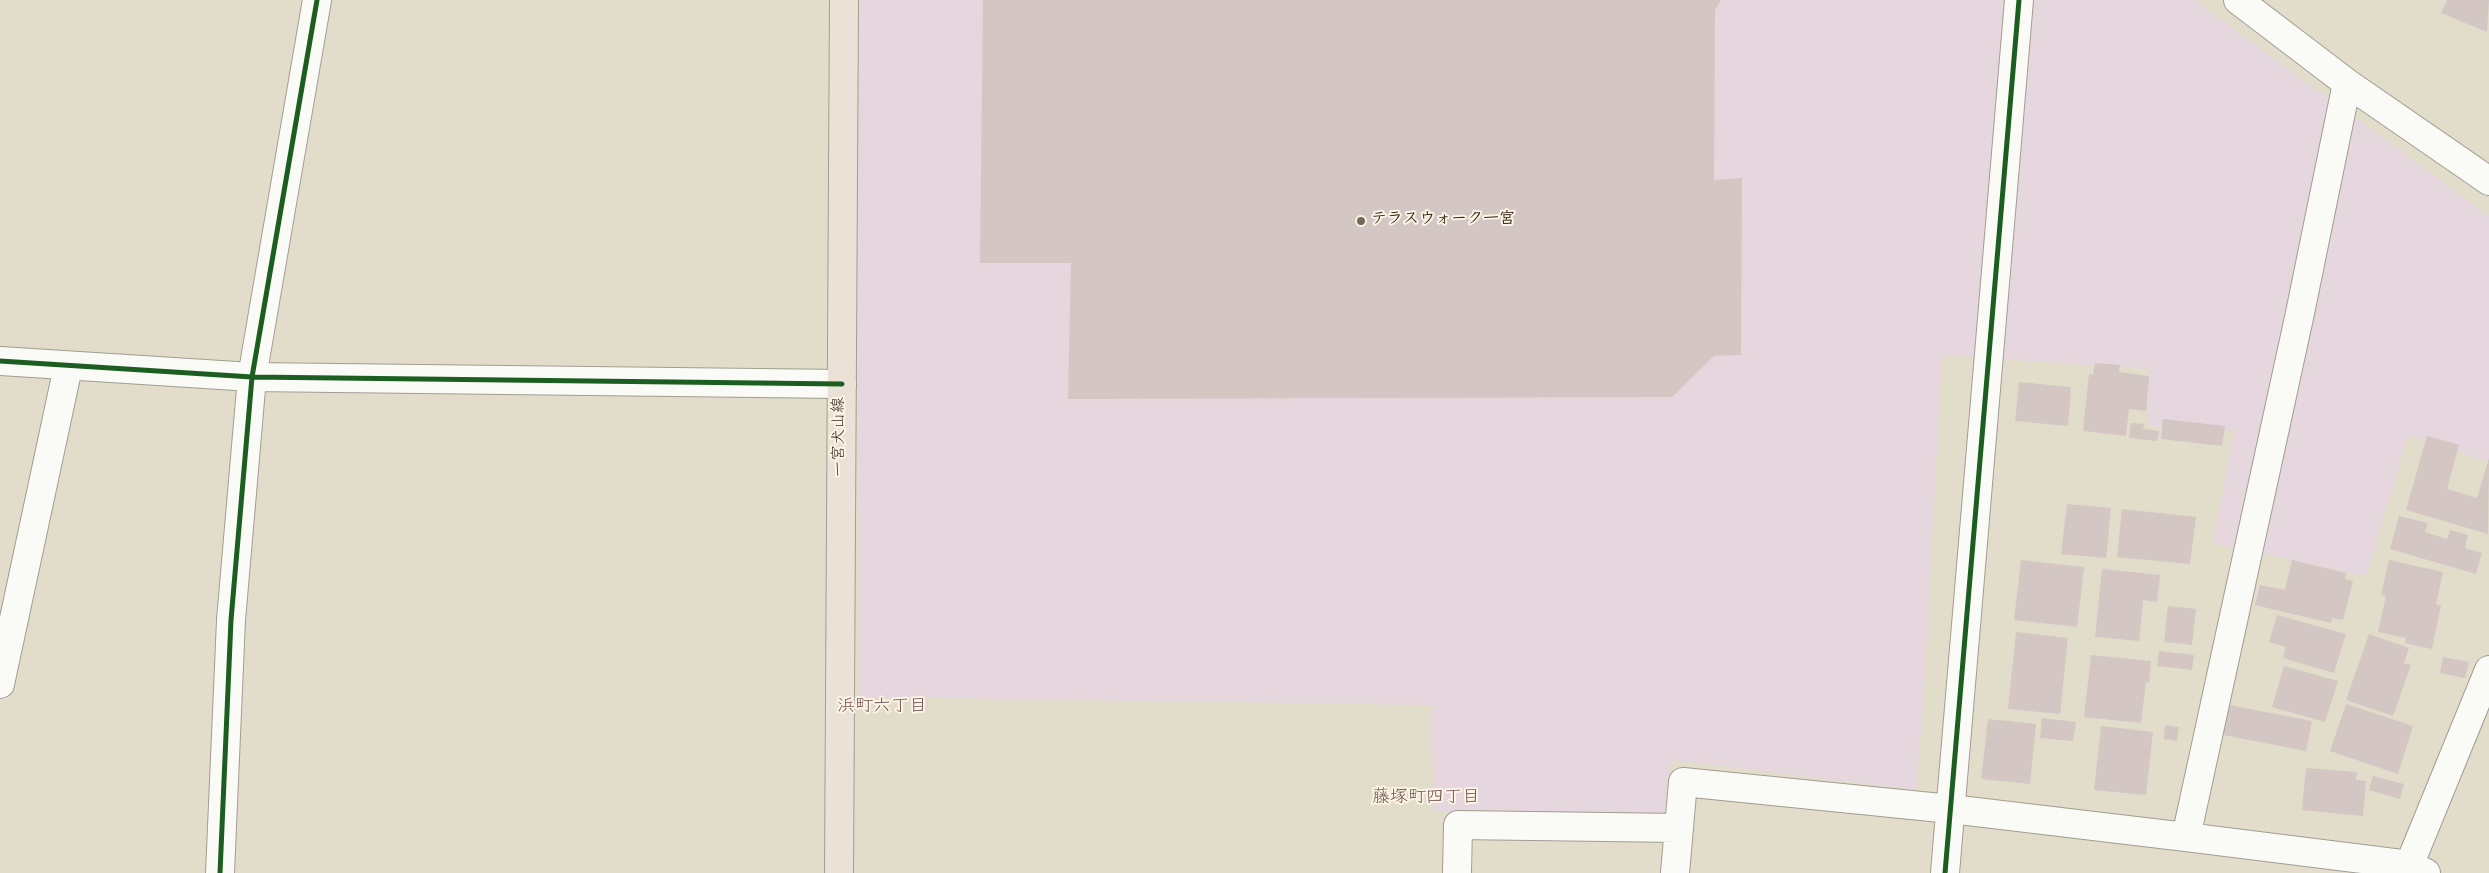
<!DOCTYPE html>
<meta charset="utf-8">
<style>
body{margin:0}
canvas{display:block;background:#e1ddca}
</style>
<canvas width="2489" height="873"></canvas>
<script>
const g = document.querySelector('canvas').getContext('2d');
g.lineJoin = 'round';
function fillPath(path, color) { g.fillStyle = color; g.fill(path, 'evenodd'); }
const shape = rows => new Path2D(rows.map(r => 'M' + r).join(''));
function stroke(path, color, width, dash) { g.strokeStyle = color; g.lineWidth = width; g.lineCap = dash ? 'butt' : 'round'; g.setLineDash(dash || []); g.stroke(path); }
function label(font, color, halo, rows, align = 'center') {
  g.font = font + ' Dekko,"Klee One",sans-serif'; g.lineWidth = 4; g.setLineDash([]); g.textBaseline = 'middle'; g.strokeStyle = halo; g.fillStyle = color; for (const [text, x, y, turn = 0] of rows) {
    g.save(); g.translate(x, y); g.rotate((+turn || 0) * Math.PI / 180); g.textAlign = isNaN(turn) ? turn : align; if (halo) g.strokeText(text, 0, 0); g.fillText(text, 0, 0); g.restore();
  }
}
fillPath(shape([
 [855,0,2194,0,2489,216,2489,462,2408,435,2366,576,2213,543,2234,431,2147,426,2149,369,1942,355,1923,708,1916,790,1671,760,1667,814,1434,811,1431,705,860,697]
]), '#e6d6dd');
fillPath(shape([
 [983,0,1721,0,1715,10,1714,180,1742,178,1741,355,1714,356,1672,397,1068,399,1071,263,980,263],
 [2447,0,2489,0,2487,32,2441,13],
 [2095,363,2120,365,2119,372,2149,376,2146,411,2129,409,2126,436,2083,431,2089,374,2093,375],
 [2019,382,2071,387,2068,426,2015,421],
 [2163,419,2225,426,2222,446,2161,439],
 [2131,423,2144,424,2143,429,2159,431,2157,441,2129,438],
 [2427,436,2459,445,2447,489,2477,498,2489,458,2488,534,2406,510],
 [2067,504,2111,508,2106,558,2061,554],
 [2122,509,2196,517,2190,564,2117,557],
 [2399,516,2428,523,2425,532,2447,539,2450,530,2468,535,2465,548,2482,553,2476,574,2390,549],
 [2021,560,2084,567,2077,627,2014,620],
 [2292,560,2346,573,2345,579,2353,581,2343,620,2332,618,2331,623,2255,605,2260,585,2285,590],
 [2389,560,2443,572,2436,604,2441,605,2432,649,2405,643,2406,638,2378,632,2386,596,2381,595],
 [2102,569,2160,575,2157,602,2143,600,2139,641,2095,637],
 [2168,606,2196,609,2192,645,2164,642],
 [2277,615,2346,634,2334,673,2283,658,2286,647,2269,642],
 [2016,632,2068,638,2060,714,2008,709],
 [2369,634,2409,648,2404,663,2411,665,2393,716,2346,700],
 [2159,651,2194,655,2192,670,2157,666],
 [2091,655,2151,661,2149,683,2146,682,2141,723,2084,717],
 [2443,657,2469,662,2465,678,2440,673],
 [2284,666,2338,681,2325,722,2272,707],
 [2346,704,2413,726,2398,774,2330,751],
 [2229,705,2312,721,2306,751,2223,735],
 [2042,718,2076,722,2073,741,2040,738],
 [1988,719,2036,724,2030,784,1981,779],
 [2165,725,2179,727,2177,741,2164,739],
 [2101,726,2153,732,2146,795,2094,790],
 [2306,768,2357,772,2356,780,2366,781,2363,816,2302,810],
 [2373,776,2404,784,2400,799,2369,790]
]), '#d3c6c3');
const street = shape([
 [2238,0,2347,83,2489,181],
 [0,361,252,377,842,384],
 [0,684,68,367],
 [2186,837,2300,313,2347,83],
 [220,873,231,620,252,377,317,0],
 [1457,873,1458,825,1679,828],
 [1675,873,1683,782,1951,809,2186,837,2410,865,2426,873],
 [1945,873,2019,0],
 [2406,873,2489,670]
]);
const primary = shape([
 [839,873,844,0]
]);
stroke(street, '#a19d91', 30);
stroke(primary, '#a19d91', 30);
stroke(street, '#fafaf7', 28);
stroke(primary, '#eae2d7', 28);
stroke(shape([
 [0,361,252,377,842,384],
 [220,873,231,620,252,377,317,0],
 [1945,873,2019,0]
]), '#1b5e20', 5);
for (const [x, y, r, color] of [
 [1361,221,5,"#75695a"]
]) { const dot = new Path2D(); dot.arc(x, y, r, 0, 2 * Math.PI); g.fillStyle = color; g.fill(dot); stroke(dot, '#fcf5e5', 2); }
label('bold 16px', '#3b2a1e', '#fcf5e5', [
 ["テラスウォーク一宮",1371,221]
], 'left');
label('16px', '#3b2a1e', '#fcf5e5', [
 ["一宮犬山線",841,437,-90]
]);
label('18px', '#735356', '#fcf5e5', [
 ["浜町六丁目",882,709],
 ["藤塚町四丁目",1426,800]
]);
</script>
